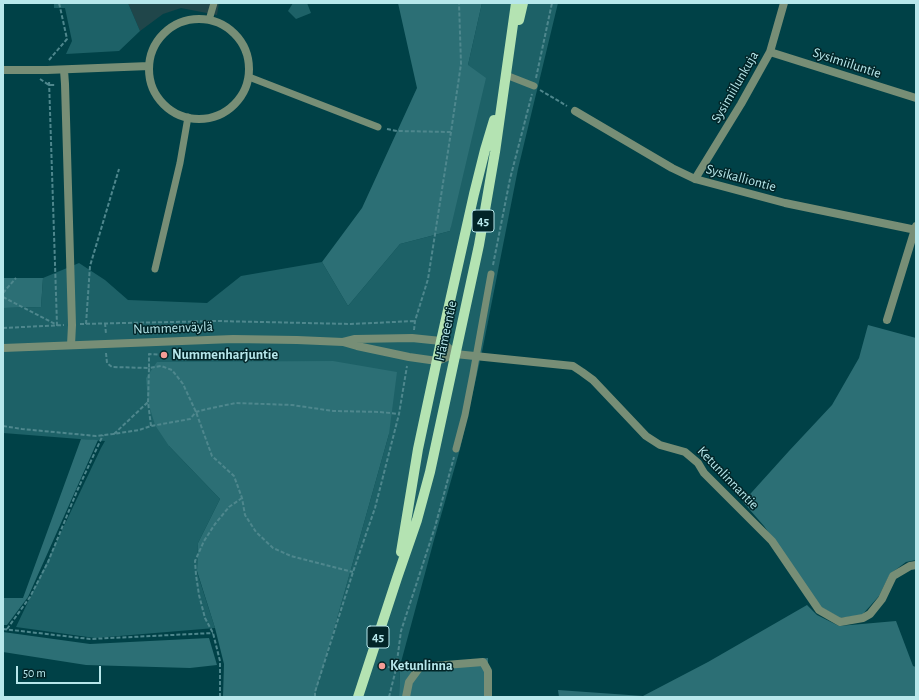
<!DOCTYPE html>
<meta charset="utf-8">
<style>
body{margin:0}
#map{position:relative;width:919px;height:700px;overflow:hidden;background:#004147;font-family:"Alegreya Sans",sans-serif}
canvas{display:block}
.frame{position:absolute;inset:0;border:4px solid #b7e7eb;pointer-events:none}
.scale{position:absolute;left:16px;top:666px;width:85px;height:18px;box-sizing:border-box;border:2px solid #b7e7eb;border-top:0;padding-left:5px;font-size:12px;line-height:14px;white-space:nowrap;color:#b7e7eb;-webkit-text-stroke:3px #022528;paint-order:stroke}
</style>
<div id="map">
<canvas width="919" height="700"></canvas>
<div class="frame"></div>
<div class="scale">50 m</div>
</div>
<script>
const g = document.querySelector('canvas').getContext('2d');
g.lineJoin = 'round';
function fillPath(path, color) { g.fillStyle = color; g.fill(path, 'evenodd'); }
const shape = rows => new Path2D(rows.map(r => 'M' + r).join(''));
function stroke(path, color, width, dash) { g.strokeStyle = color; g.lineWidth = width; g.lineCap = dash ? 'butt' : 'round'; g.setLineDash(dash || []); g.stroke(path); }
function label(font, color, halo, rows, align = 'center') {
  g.font = font + ' "Alegreya Sans",sans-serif'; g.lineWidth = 3; g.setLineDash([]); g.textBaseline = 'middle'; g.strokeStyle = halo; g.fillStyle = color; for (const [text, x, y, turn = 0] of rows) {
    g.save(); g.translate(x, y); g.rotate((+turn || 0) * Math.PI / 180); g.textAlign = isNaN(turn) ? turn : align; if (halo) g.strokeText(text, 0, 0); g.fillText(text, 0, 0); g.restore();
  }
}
fillPath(shape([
 [128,3,219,3,217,15,181,8,163,14,140,31]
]), '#20464a');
fillPath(shape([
 [54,3,128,3,140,31,119,51,66,54,72,41,65,8,54,8],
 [293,3,307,3,311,13,296,19,288,11],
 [482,3,558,3,518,169,482,352,460,449,434,540,400,666,399,697,315,697,389,434,169,446,220,499,198,543,197,572,215,628,95,638,16,627,101,448,105,441,3,433,3,308,41,307,43,278,79,263,105,280,128,300,207,303,241,276,322,262,348,306,400,244,450,231,468,65]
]), '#1d6167');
fillPath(shape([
 [398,3,482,3,468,65,486,78,450,231,400,244,348,306,322,262,362,208,417,88],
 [3,278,43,278,41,307,3,308],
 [868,325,916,338,916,560,906,562,890,574,879,596,862,615,840,618,821,607,764,526,743,502,789,451,832,405,859,358],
 [333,361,397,372,389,434,315,697,223,697,224,664,215,628,197,571,198,543,220,499,169,446,155,425,148,402,146,378,157,362],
 [81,439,98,440,28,597,7,625,3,625,3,598,23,598],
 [807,605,817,615,839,626,896,621,913,666,916,667,916,697,559,697,558,690,643,696,708,662],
 [3,632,90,644,209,638,217,665,190,668,86,665,3,652],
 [488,658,488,697,399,697,400,666]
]), '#2c6f75');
stroke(shape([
 [49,60,67,39,60,7,59,3],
 [536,78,552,3],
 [40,79,49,85,56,85],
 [540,90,567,106],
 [387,129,397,131,451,132],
 [493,265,510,179,532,94],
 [3,293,16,278],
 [3,297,57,325,49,80],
 [105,323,106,334],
 [80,324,217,321,351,324,415,321],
 [86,324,90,266,119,169],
 [3,328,64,325],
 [414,330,415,321,428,279,451,132,461,64,459,3],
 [106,353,107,363,112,367,149,368,149,354,164,355],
 [3,426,22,429,96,436,113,434,139,430,151,426,190,419,196,412,207,409,236,403,292,405,333,411,380,412,399,414],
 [151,426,148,402,149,368,161,366,172,370,183,384,196,412,212,456,234,476,242,498,245,515,256,532,273,548,291,556,353,572],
 [114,434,148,402],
 [3,629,90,639,213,633],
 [7,629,30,597,48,562,77,491,103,435],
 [382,666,406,670],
 [220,697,220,661,213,633,205,618,199,595,196,575,195,561,204,541,215,524,229,507,242,498],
 [315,697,315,692,353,572,375,508,399,414,407,366],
 [389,697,396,669,401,631,435,527,454,457]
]), '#4e878d', 2, [4, 2]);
stroke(shape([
 [209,20,214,3],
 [506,75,534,86],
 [249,77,378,127],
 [155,269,180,163,188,117],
 [456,449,465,415,473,374,491,274]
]), '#778e76', 7);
stroke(shape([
 '149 69a50 50 0 1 1 100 0a50 50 0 1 1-100 0Z',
 [770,52,916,98],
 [3,70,47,70,149,66],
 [64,70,65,84,72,325,71,345],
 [575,111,672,168,695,179,785,203,916,230],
 [695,179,741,104,770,52,784,3],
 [887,320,916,226],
 [455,354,573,366,582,372,593,380,646,436,660,445,685,452,698,463,704,473,772,541,819,610,840,622,863,618,870,614,882,599,893,576,910,566,916,565],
 [406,697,409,682,420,667,483,662,488,671,488,697]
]), '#778e76', 8);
stroke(shape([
 [3,348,233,339,297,340,343,342,355,339,412,338,441,341,455,354,437,361,409,357,357,346,343,342]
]), '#778e76', 8);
stroke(shape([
 [519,20,523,3],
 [401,552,418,449,441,341,474,194,485,150,494,120],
 [358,697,397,578,417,520,430,472,479,245,495,152,516,3]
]), '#b4e3b2', 10);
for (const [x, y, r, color] of [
 [164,355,4,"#f59c96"],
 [382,666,4,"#f59c96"]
]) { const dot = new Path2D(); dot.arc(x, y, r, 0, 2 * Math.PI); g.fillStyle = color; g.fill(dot); stroke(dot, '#022528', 1.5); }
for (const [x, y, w] of [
 [483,221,22],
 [378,637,22]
]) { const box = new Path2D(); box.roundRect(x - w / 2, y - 11, w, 22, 3); g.fillStyle = '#022528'; g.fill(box); stroke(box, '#b7e7eb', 1); }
label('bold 13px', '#b7e7eb', null, [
 ["45",483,221],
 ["45",378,637]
]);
label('14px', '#b7e7eb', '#022528', [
 ["Sysimiiluntie",847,63,18],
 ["Sysimiilunkuja",735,87,-60],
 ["Sysikalliontie",741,178,15],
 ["Nummenväylä",173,328,-2],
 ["Hämeentie",446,331,-78],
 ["Ketunlinnantie",728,478,46]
]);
label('bold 14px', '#b7e7eb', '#022528', [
 ["Nummenharjuntie",172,355],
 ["Ketunlinna",390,666]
], 'left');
</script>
